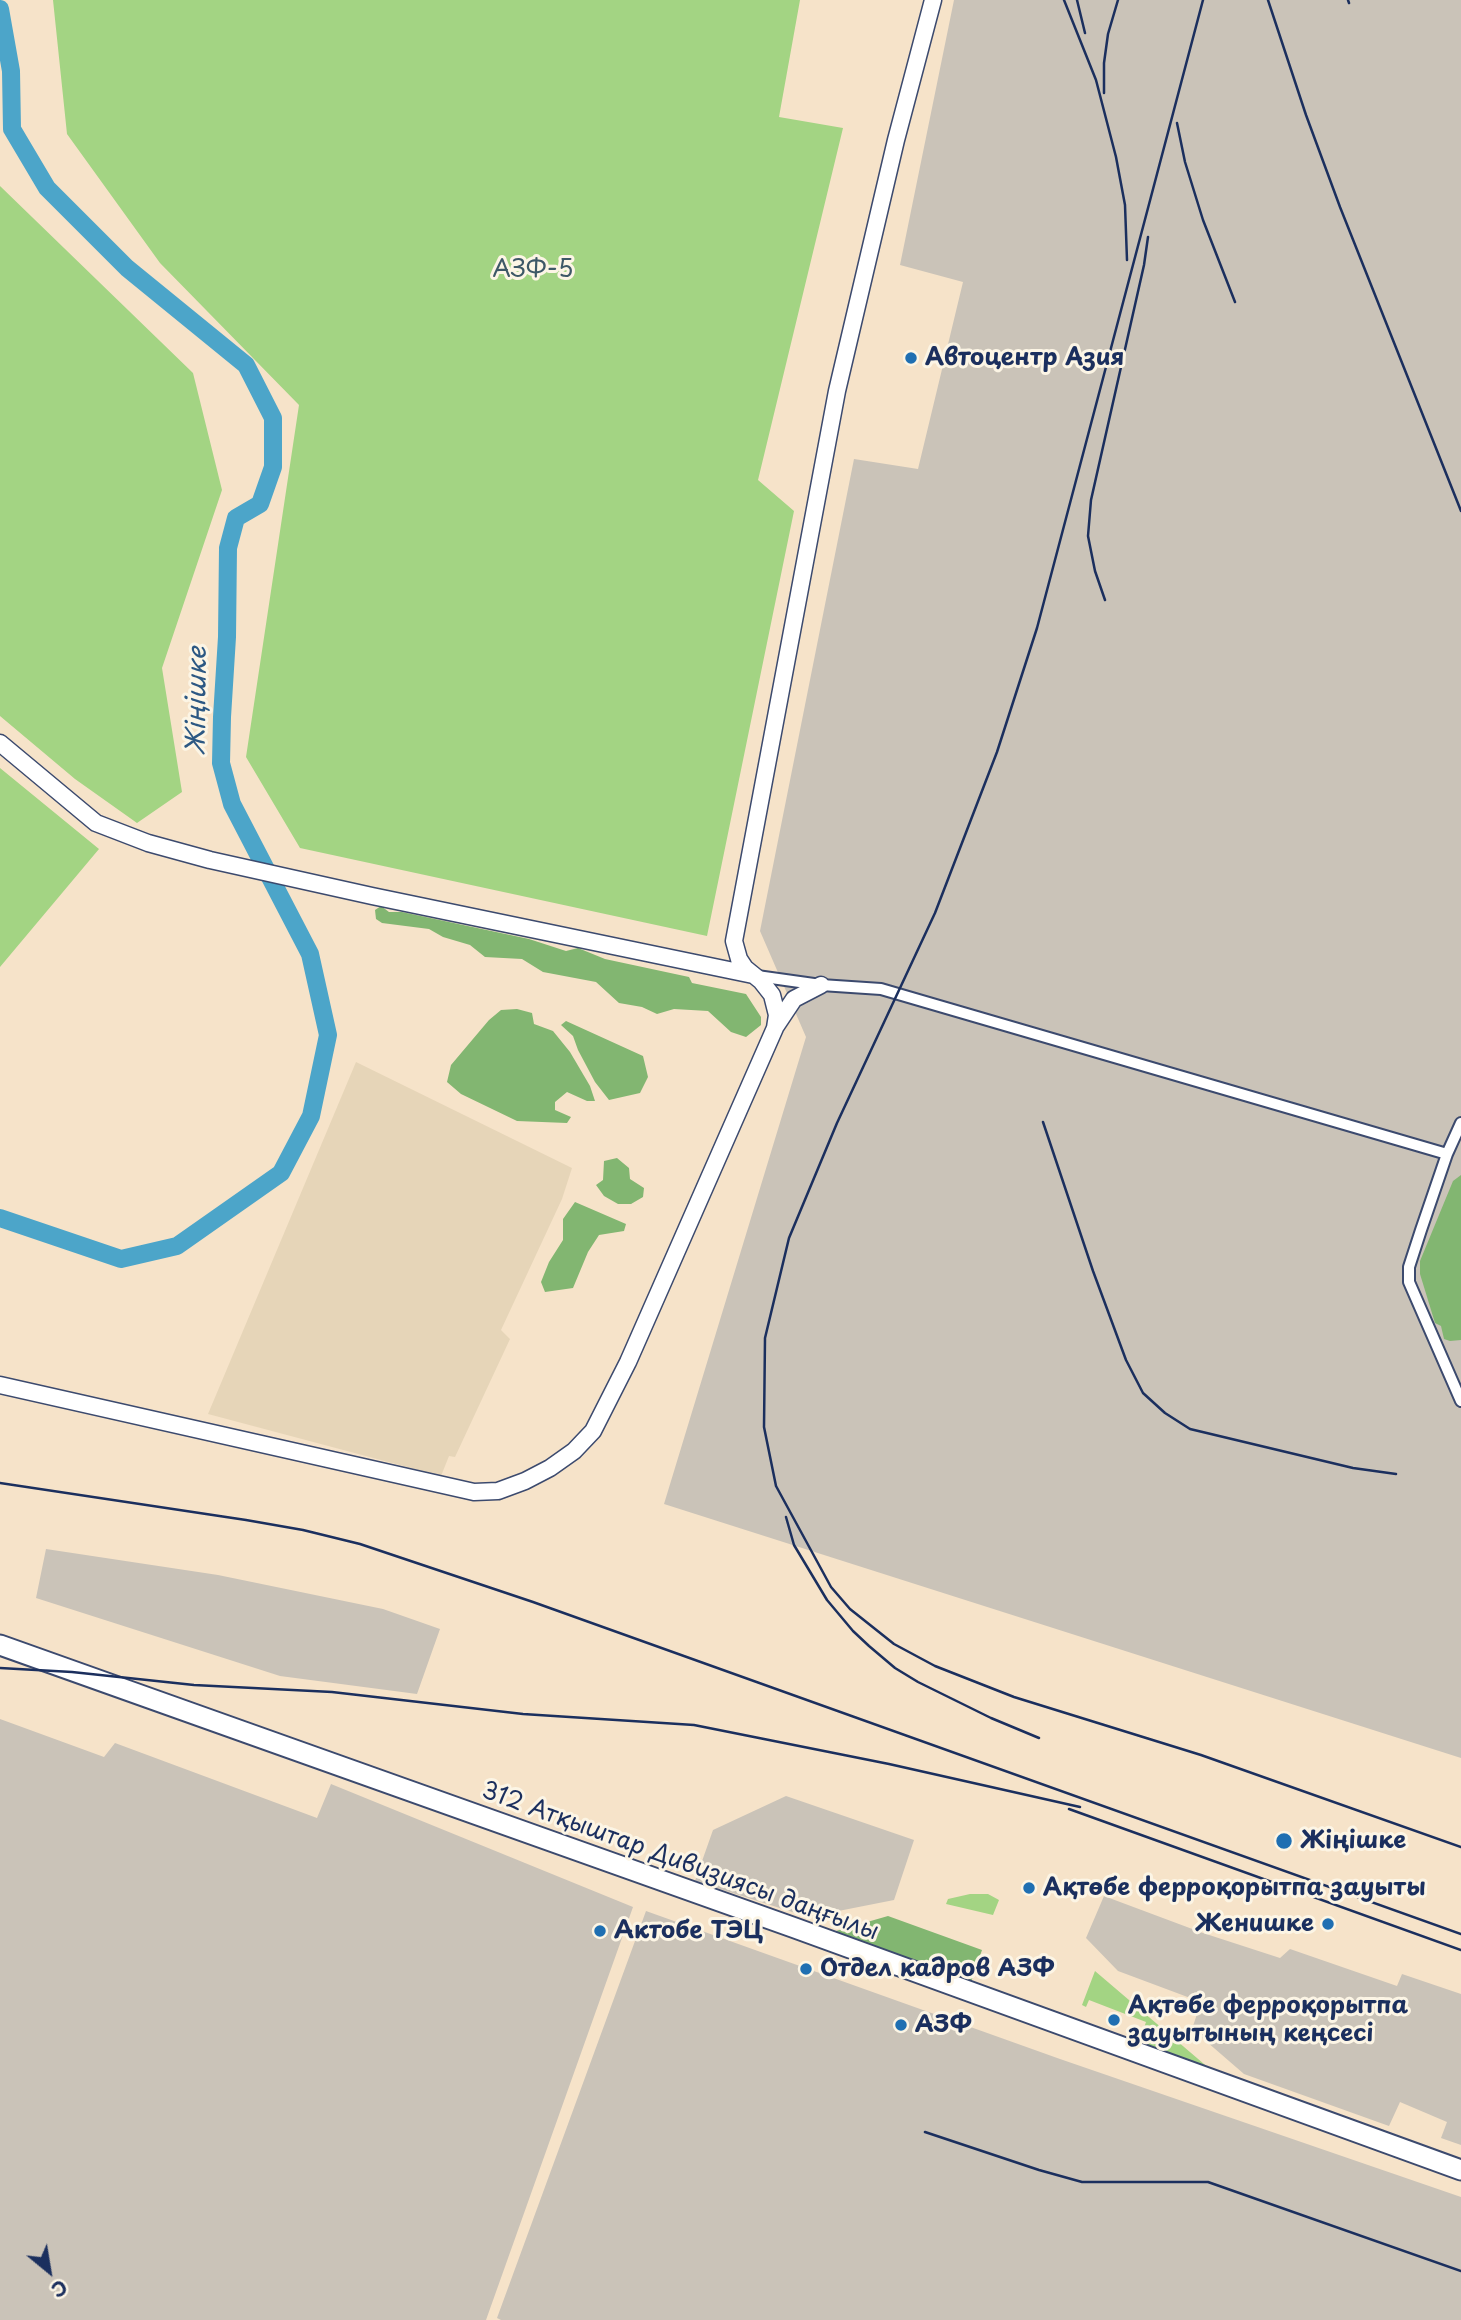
<!DOCTYPE html>
<meta charset="utf-8">
<style>
body{margin:0}
#map{position:relative;width:1461px;height:2320px;overflow:hidden;background:#f6e3c9;font-family:"Playpen Sans",sans-serif}
canvas{display:block}
.north{position:absolute;left:14px;top:2236px;width:70px;height:70px;-webkit-text-stroke:5px #fcf5e5;paint-order:stroke;rotate:150deg;font-size:19px;font-weight:700;line-height:28px;text-align:center;color:#1b2f5e}
.north::after{content:'';display:block;margin:auto;width:24px;height:32px;background:#1b2f5e;clip-path:polygon(50% 0,100% 100%,50% 72%,0 100%)}
</style>
<div id="map">
<canvas width="1461" height="2320"></canvas>
<div class="north">С</div>
</div>
<script>
const g = document.querySelector('canvas').getContext('2d');
g.lineJoin = 'round';
function fillPath(path, color) { g.fillStyle = color; g.fill(path, 'evenodd'); }
const shape = rows => new Path2D(rows.map(r => 'M' + r).join(''));
function stroke(path, color, width, dash) { g.strokeStyle = color; g.lineWidth = width; g.lineCap = dash ? 'butt' : 'round'; g.setLineDash(dash || []); g.stroke(path); }
function label(font, color, halo, rows, align = 'center') {
  g.font = font + ' "Playpen Sans",sans-serif'; g.lineWidth = 6; g.setLineDash([]); g.textBaseline = 'middle'; g.strokeStyle = halo; g.fillStyle = color; for (const [text, x, y, turn = 0] of rows) {
    g.save(); g.translate(x, y); g.rotate((+turn || 0) * Math.PI / 180); g.textAlign = isNaN(turn) ? turn : align; if (halo) g.strokeText(text, 0, 0); g.fillText(text, 0, 0); g.restore();
  }
}
fillPath(shape([
 [356,1062,572,1168,562,1199,501,1330,510,1339,455,1457,449,1456,441,1476,208,1414]
]), '#e6d5b8');
fillPath(shape([
 [954,0,1461,0,1461,1758,664,1504,806,1037,760,931,854,459,918,469,963,282,900,265],
 [46,1549,218,1575,383,1609,440,1629,417,1694,280,1676,36,1598],
 [0,1719,104,1757,115,1743,317,1818,331,1784,633,1907,486,2320,0,2320],
 [786,1796,914,1840,894,1900,808,1917,695,1881,713,1830],
 [1104,1896,1203,1933,1280,1958,1290,1949,1397,1986,1402,1974,1461,1994,1461,2145,1441,2138,1447,2122,1400,2102,1389,2126,1244,2074,1192,2029,1201,2002,1118,1971,1086,1938],
 [646,1911,1060,2059,1461,2197,1461,2320,501,2320,497,2318]
]), '#cac3b8');
fillPath(shape([
 [53,0,800,0,779,117,843,128,758,480,794,511,707,936,300,848,246,757,299,405,160,263,67,134],
 [0,186,193,373,222,490,162,668,182,792,137,823,75,779,0,716],
 [0,768,99,849,0,967],
 [970,1894,988,1894,999,1900,993,1915,946,1904,948,1899],
 [1095,1971,1211,2070,1133,2045,1135,2038,1140,2039,1146,2022,1089,2000,1086,2007,1082,2005]
]), '#a3d483');
fillPath(shape([
 [381,906,389,912,402,912,529,939,566,951,578,948,605,959,689,977,692,983,746,994,761,1017,761,1025,746,1037,731,1032,708,1011,674,1009,657,1014,642,1007,619,1003,596,982,543,972,522,959,485,957,470,945,443,937,429,929,382,923,376,919,375,910],
 [517,1009,532,1013,534,1024,553,1031,570,1052,590,1086,595,1101,587,1101,567,1092,555,1102,555,1110,571,1117,567,1123,517,1121,461,1094,447,1082,451,1065,489,1020,501,1010],
 [566,1021,643,1056,648,1077,640,1093,609,1100,595,1082,578,1050,573,1036,561,1025],
 [617,1158,629,1168,630,1179,644,1188,643,1197,631,1204,618,1204,604,1196,596,1185,603,1180,604,1161],
 [1461,1175,1461,1340,1450,1341,1444,1339,1441,1326,1435,1323,1420,1274,1420,1261,1453,1181],
 [575,1202,626,1224,624,1231,599,1235,588,1252,573,1288,545,1292,541,1282,549,1262,563,1240,563,1219],
 [888,1916,982,1950,970,1985,829,1933]
]), '#82b671');
stroke(shape([
 [0,9,11,71,12,129,47,188,127,268,246,365,273,418,273,467,260,504,236,518,228,548,227,637,222,717,221,763,232,804,310,954,328,1035,311,1116,281,1173,177,1246,121,1259,0,1218]
]), '#4ca5c9', 18);
const street = shape([
 [757,976,821,985,881,989,1447,1154],
 [1461,1123,1447,1154,1421,1230,1409,1267,1409,1282,1461,1401]
]);
const secondary = shape([
 [0,743,96,823,148,843,210,860,372,896,753,975],
 [776,1026,794,999,821,985],
 [0,1385,474,1492,498,1491,525,1481,550,1468,574,1451,593,1431,628,1362,775,1028,777,1015,772,995,761,981,745,968,739,959,734,941,837,391,896,140,933,0]
]);
const highway = shape([
 [0,1645,795,1928,1461,2170]
]);
stroke(street, '#3c4a6e', 14);
stroke(secondary, '#3c4a6e', 19);
stroke(highway, '#3c4a6e', 23);
stroke(street, '#fff', 10);
stroke(secondary, '#fff', 16);
stroke(highway, '#fff', 19);
stroke(shape([
 [1064,0,1096,80,1116,157,1125,205,1127,260],
 [1077,0,1085,33],
 [1203,0,1037,628,997,752,935,913,837,1123,789,1238,765,1338,764,1427,776,1486,831,1587,850,1609,894,1644,935,1666,1014,1697,1201,1755,1461,1847],
 [1268,0,1306,115,1340,207,1461,511],
 [1348,0,1349,3],
 [1104,93,1104,63,1108,34,1118,0],
 [1177,123,1185,162,1203,220,1235,302],
 [1105,600,1095,571,1088,536,1091,500,1144,265,1148,237],
 [1043,1122,1093,1271,1126,1360,1143,1393,1165,1413,1190,1429,1353,1468,1396,1474],
 [0,1483,246,1520,303,1530,360,1544,533,1602,1461,1934],
 [786,1517,794,1545,827,1600,853,1631,869,1646,895,1668,918,1682,991,1718,1039,1738],
 [0,1668,72,1672,194,1685,332,1692,523,1714,694,1725,889,1764,1080,1807],
 [1069,1809,1461,1950],
 [925,2132,1039,2170,1082,2182,1208,2182,1461,2271]
]), '#1b2f5e', 2.5);
for (const [x, y, r, color] of [
 [911,358,7,"#1f6fb2"],
 [1284,1841,9,"#1f6fb2"],
 [1029,1888,7,"#1f6fb2"],
 [1328,1924,7,"#1f6fb2"],
 [600,1931,7,"#1f6fb2"],
 [806,1969,7,"#1f6fb2"],
 [1114,2020,7,"#1f6fb2"],
 [901,2025,7,"#1f6fb2"]
]) { const dot = new Path2D(); dot.arc(x, y, r, 0, 2 * Math.PI); g.fillStyle = color; g.fill(dot); stroke(dot, '#fcf5e5', 2.5); }
label('24px', '#3d5867', '#fcf5e5', [
 ["АЗФ-5",533,270]
]);
label('bold 24px', '#1b2f5e', '#fcf5e5', [
 ["Автоцентр Азия",925,358],
 ["Жіңішке",1300,1841],
 ["Ақтөбе ферроқорытпа зауыты",1043,1888],
 ["Женишке",1314,1924,"right"],
 ["Актобе ТЭЦ",614,1931],
 ["Отдел кадров АЗФ",820,1969],
 ["Ақтөбе ферроқорытпа",1128,2006],
 ["зауытының кеңсесі",1128,2034],
 ["АЗФ",915,2025]
], 'left');
label('24px', '#1b2f5e', '#fcf5e5', [
 ["312 Атқыштар Дивизиясы даңғылы",680,1862,20]
]);
label('italic 26px', '#2c5883', '#fcf5e5', [
 ["Жіңішке",198,701,-89]
]);
</script>
